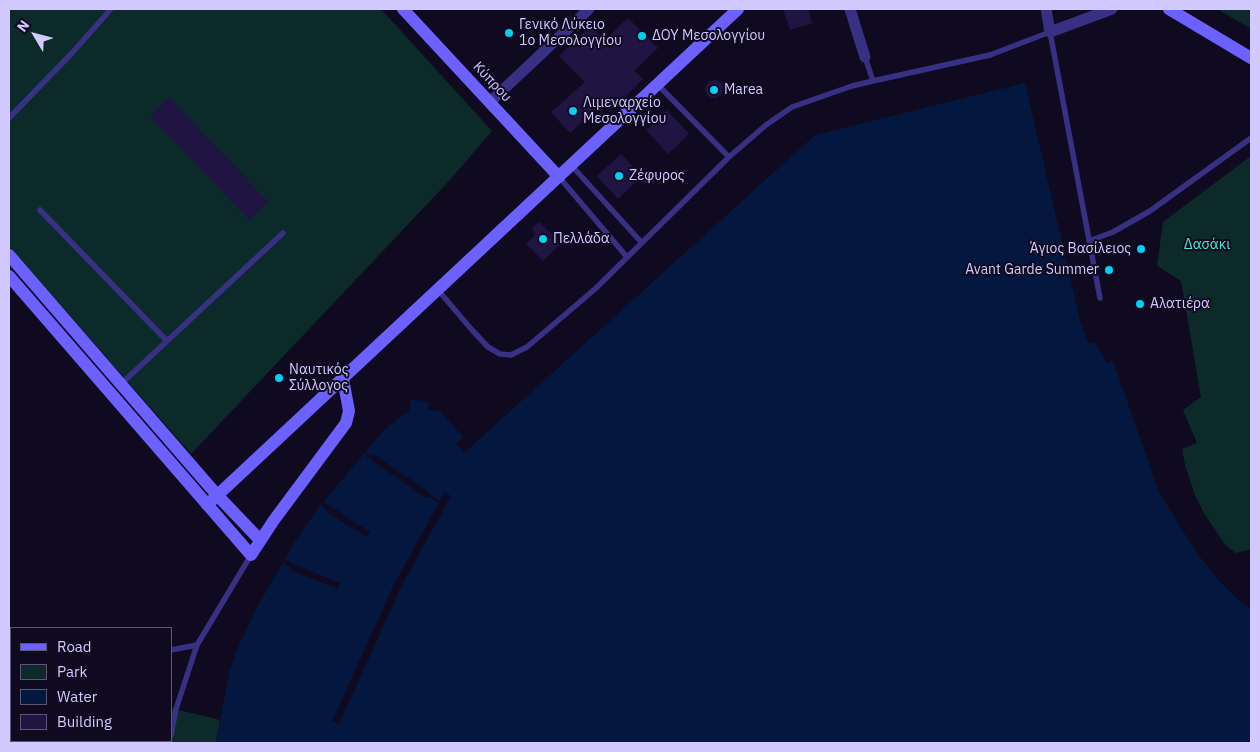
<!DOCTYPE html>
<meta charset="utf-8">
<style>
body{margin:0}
#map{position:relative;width:1260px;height:752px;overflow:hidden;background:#0f0a20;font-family:"IBM Plex Sans",sans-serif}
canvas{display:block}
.frame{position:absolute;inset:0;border:10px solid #d2c9ff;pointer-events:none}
.legend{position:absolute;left:10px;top:627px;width:162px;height:115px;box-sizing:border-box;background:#0f0a20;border:1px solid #5d5679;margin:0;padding:6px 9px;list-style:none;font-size:15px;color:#d2c9ff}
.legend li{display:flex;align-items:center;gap:10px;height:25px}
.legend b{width:25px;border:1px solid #5d5679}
.north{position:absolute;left:10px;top:10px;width:50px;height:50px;-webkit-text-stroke:4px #0f0a20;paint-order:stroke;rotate:307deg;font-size:14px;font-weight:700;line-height:20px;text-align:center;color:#d2c9ff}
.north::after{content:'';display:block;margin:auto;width:18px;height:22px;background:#d2c9ff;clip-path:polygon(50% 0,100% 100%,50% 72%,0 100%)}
</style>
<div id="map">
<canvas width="1260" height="752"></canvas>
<div class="frame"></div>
<ul class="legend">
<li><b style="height:6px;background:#6c60ff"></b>Road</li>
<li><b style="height:14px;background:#0d2a2a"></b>Park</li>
<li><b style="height:14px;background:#04173f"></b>Water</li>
<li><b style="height:14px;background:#201542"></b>Building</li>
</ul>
<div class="north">N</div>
</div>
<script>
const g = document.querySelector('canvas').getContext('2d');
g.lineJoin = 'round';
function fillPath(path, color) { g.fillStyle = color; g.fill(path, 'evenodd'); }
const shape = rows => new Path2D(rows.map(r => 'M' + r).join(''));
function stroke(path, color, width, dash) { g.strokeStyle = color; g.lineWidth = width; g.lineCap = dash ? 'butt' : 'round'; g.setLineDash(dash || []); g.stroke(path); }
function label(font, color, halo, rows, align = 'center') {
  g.font = font + ' "IBM Plex Sans",sans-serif'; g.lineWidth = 4; g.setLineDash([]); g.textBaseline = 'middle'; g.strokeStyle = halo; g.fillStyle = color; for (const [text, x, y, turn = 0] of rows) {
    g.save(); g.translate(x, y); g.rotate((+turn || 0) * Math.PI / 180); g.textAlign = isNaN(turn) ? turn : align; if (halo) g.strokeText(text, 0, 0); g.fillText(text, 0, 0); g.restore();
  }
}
fillPath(shape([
 [9,9,381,9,492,131,449,181,191,454,9,246],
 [1217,9,1251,9,1251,28,1248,27],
 [1251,156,1251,549,1236,553,1226,546,1204,513,1195,495,1185,465,1182,449,1197,443,1183,410,1201,397,1181,281,1157,266,1163,222],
 [171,708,220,720,216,743,104,743,105,741,171,741]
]), '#0d2a2a');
fillPath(shape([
 [1025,83,1081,324,1089,344,1095,342,1107,363,1113,361,1159,492,1196,552,1220,582,1242,603,1251,609,1251,743,216,743,229,674,235,654,256,609,295,541,319,507,385,429,409,411,411,399,429,402,428,409,441,412,463,437,456,444,464,453,815,135]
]), '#04173f');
fillPath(shape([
 [366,452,371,456,373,454,429,492,428,494,440,500,445,492,451,496,401,587,339,724,332,721,394,584,439,503,427,496,426,498,370,459,365,454],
 [324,502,370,532,367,537,328,513,328,511,321,506],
 [285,559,293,564,340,583,338,589,290,570,291,568,283,563]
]), '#0f0a20');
fillPath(shape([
 [783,9,808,9,812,23,790,30],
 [628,18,658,48,634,71,643,79,612,110,604,102,570,133,551,112,585,82,559,56,590,26,605,40],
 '705 89a9 9 0 1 1 18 0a9 9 0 1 1-18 0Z',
 [169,97,268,201,249,220,150,116],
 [667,110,689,134,668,154,646,130],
 [621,154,642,176,618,199,597,176],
 [539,222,561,244,543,261,526,244,535,234,532,228]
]), '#201542');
stroke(shape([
 [865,57,873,81,990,55,1050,32,1100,298],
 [657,84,729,157],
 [9,118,72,53,111,9],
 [571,165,642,243],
 [559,177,627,257],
 [40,210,167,341],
 [1089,241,1113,232,1150,211,1251,138],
 [438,290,472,330,488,347,500,354,511,355,527,347,595,289,729,157,766,125,792,107,852,86,873,81],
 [122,383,283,233],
 [171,650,197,645],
 [171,735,176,709,197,645,251,555],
 [88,743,88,741],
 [170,743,170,741]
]), '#383183', 5.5);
stroke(shape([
 [850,9,865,57],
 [1046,9,1050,32,1112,9],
 [490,102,589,9]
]), '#383183', 11);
stroke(shape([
 [403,9,559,177],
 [1169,9,1251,58],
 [9,255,217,495,260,540],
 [9,276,251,555,274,520,346,423,349,411,343,379],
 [207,505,738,9]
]), '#6c60ff', 12);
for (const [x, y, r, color] of [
 [509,33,5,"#00d0f4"],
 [642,36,5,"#00d0f4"],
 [714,90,5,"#00d0f4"],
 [573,111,5,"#00d0f4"],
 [619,176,5,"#00d0f4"],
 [543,239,5,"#00d0f4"],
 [1141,249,5,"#00d0f4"],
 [1109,270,5,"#00d0f4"],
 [1140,304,5,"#00d0f4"],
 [279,378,5,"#00d0f4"]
]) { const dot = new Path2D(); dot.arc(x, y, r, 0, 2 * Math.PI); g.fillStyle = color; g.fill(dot); stroke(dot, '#0f0a20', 2); }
label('14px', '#d2c9ff', '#0f0a20', [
 ["Γενικό Λύκειο",519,25],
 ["1ο Μεσολογγίου",519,41],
 ["ΔΟΥ Μεσολογγίου",652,36],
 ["Marea",724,90],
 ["Λιμεναρχείο",583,103],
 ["Μεσολογγίου",583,119],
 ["Ζέφυρος",629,176],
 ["Πελλάδα",553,239],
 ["Άγιος Βασίλειος",1131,249,"right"],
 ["Avant Garde Summer",1099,270,"right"],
 ["Αλατιέρα",1150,304],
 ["Ναυτικός",289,370],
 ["Σύλλογος",289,386]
], 'left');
label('14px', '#d2c9ff', '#0f0a20', [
 ["Κύπρου",492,82,47]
]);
label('14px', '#4be9ca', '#0f0a20', [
 ["Δασάκι",1207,245]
]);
</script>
